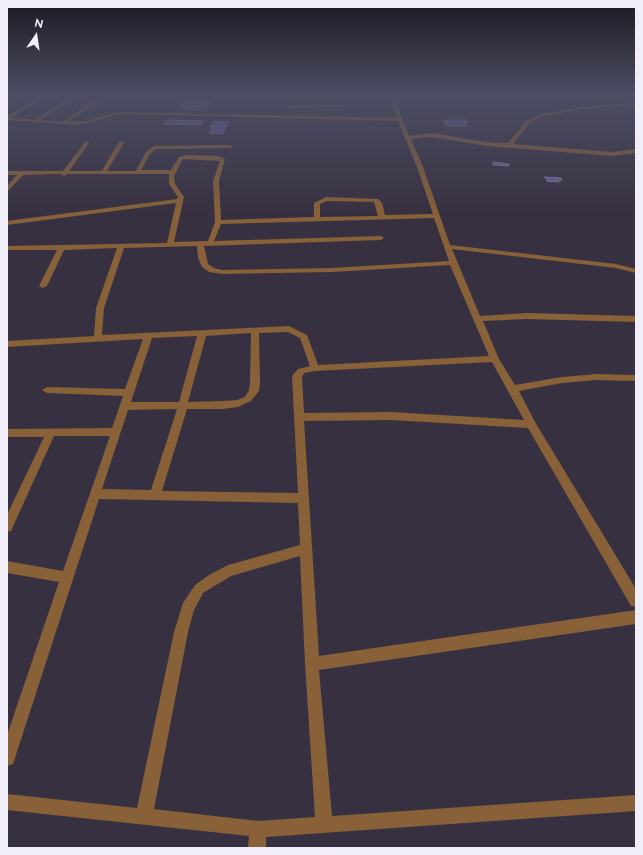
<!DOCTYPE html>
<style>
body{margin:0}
#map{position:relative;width:643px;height:855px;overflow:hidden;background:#373040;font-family:Raleway,sans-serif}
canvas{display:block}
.frame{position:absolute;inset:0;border:8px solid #f2eef9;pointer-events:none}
.north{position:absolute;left:16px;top:16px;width:40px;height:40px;-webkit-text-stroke:3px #2d2636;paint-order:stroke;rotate:13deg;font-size:11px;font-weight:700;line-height:16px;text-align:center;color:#f2eef9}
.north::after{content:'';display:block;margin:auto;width:14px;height:18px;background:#f2eef9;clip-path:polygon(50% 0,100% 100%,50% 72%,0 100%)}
</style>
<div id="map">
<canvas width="643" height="855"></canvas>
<div class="frame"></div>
<div class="north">N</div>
</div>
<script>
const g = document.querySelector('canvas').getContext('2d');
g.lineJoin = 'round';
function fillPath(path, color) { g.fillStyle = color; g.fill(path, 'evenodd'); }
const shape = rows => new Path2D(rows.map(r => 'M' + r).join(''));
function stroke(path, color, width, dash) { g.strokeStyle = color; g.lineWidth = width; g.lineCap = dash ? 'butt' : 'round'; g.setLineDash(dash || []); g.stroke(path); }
const building = shape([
 [189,100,207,100,206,101,210,102,205,109,200,109,198,110,182,109,185,106,181,105,189,104,180,104,186,103,189,100],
 [168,120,204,121,201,125,164,124,168,120],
 [444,120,466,120,467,126,446,126,444,120],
 [215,121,229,122,222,134,209,133,213,127,210,126,215,121],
 [493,162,509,164,509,166,493,165,493,162],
 [545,177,561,178,562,180,558,180,559,182,547,181,545,177]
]);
fillPath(building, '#675ba1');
stroke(building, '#828094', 1);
fillPath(shape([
 [16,95,21,95,7,102,7,99,16,95],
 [44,95,49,95,11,118,34,120,74,95,79,95,40,120,62,122,102,95,107,95,68,122,87,121,112,113,125,112,397,118,389,95,393,95,409,136,432,133,486,142,504,143,509,142,526,121,538,115,583,107,636,103,636,105,583,109,541,117,530,123,513,144,612,152,636,149,636,153,612,156,486,146,432,137,411,139,423,167,450,245,616,264,636,269,636,273,616,268,452,249,480,316,527,313,636,316,636,322,527,319,483,321,499,359,515,385,562,377,597,374,636,375,636,381,597,380,562,383,519,391,535,422,636,589,636,607,631,606,528,428,391,420,304,421,319,656,636,610,636,624,319,670,332,816,636,795,636,811,266,837,266,848,248,848,249,836,7,810,7,794,137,808,174,632,183,603,195,585,209,575,228,565,300,545,298,503,99,499,15,758,13,764,7,766,7,735,59,582,7,573,7,561,63,571,110,436,54,436,11,531,7,532,7,515,44,437,7,437,7,429,112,428,123,396,47,393,42,390,47,387,125,389,143,339,7,347,7,341,94,336,96,308,117,248,64,250,47,286,43,288,39,286,57,250,7,250,7,246,167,243,176,203,7,225,7,221,177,199,178,197,169,184,169,174,67,174,64,176,61,174,23,175,7,192,7,186,17,175,7,175,7,171,63,171,86,141,89,143,69,171,102,171,118,143,121,141,124,143,107,171,136,171,146,152,154,146,230,145,232,146,232,148,156,149,150,154,141,170,171,170,179,157,187,155,219,156,225,159,219,181,221,220,314,217,314,203,326,197,378,199,382,203,385,215,433,214,417,167,398,121,125,114,113,115,90,123,76,125,7,120,7,116,44,95],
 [183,159,220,161,213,181,215,222,208,241,174,242,184,197,175,184,174,176,183,159],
 [327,201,374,202,378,216,320,217,320,204,327,201],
 [434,218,449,261,332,268,222,270,214,268,208,264,204,246,381,240,384,238,381,236,214,241,221,224,434,218],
 [197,246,198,258,202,267,209,272,222,274,332,272,450,265,489,356,318,365,307,335,289,326,102,335,104,308,124,248,197,246],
 [288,332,300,338,310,366,298,369,292,376,298,493,162,491,187,409,223,409,238,407,251,401,259,391,260,383,259,333,288,332],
 [251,333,250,383,249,390,245,397,237,400,223,401,188,402,206,336,251,333],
 [197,336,179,402,131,402,152,338,197,336],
 [492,362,524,420,391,412,304,413,302,377,304,373,315,371,492,362],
 [177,409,151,490,102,489,128,410,177,409],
 [300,556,305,664,315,817,258,821,154,809,188,632,194,610,203,593,231,576,300,556],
 [289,95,344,95,345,96,343,97,291,96,289,95],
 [346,105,344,107,288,108,286,107,288,106,346,105]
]), '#886138');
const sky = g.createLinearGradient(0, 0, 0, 215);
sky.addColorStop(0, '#1e1a23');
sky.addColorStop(0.44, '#4d4e64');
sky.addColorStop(1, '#4d4e6400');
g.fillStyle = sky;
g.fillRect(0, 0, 643, 215);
</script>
